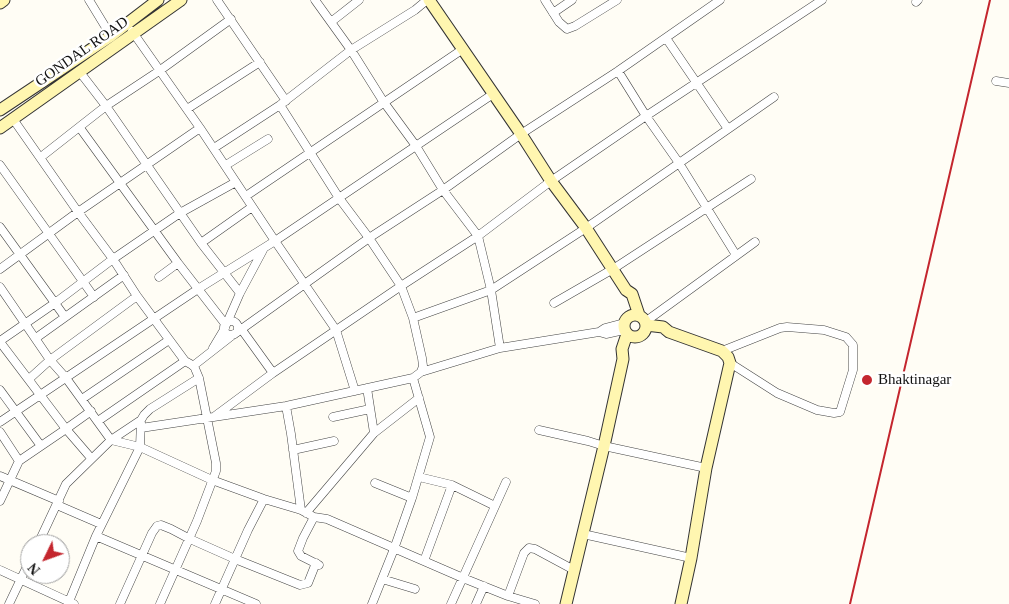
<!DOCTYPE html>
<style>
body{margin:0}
#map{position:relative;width:1009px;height:604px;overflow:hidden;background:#fffdf5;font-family:"Times New Roman",serif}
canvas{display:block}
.north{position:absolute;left:20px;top:534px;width:50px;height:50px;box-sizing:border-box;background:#fff;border:1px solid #a0a0a0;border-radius:50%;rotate:228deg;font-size:14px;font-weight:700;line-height:20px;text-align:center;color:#111}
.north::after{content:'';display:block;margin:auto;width:18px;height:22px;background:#c4262e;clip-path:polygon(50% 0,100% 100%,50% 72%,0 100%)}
</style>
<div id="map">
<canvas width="1009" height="604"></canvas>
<div class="north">N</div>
</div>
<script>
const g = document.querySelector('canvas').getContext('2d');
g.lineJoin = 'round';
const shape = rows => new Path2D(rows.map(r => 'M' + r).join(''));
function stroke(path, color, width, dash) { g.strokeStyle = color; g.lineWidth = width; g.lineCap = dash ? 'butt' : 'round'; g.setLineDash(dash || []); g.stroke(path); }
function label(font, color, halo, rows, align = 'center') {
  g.font = font + ' "Times New Roman",serif'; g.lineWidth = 5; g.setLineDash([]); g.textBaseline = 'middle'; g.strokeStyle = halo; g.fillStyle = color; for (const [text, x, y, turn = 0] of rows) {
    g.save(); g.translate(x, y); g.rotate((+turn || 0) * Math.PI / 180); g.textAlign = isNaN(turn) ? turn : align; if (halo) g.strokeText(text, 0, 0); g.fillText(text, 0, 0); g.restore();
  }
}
const street = shape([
 [89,0,111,36],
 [217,0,286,101],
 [315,0,351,50,383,101,416,146,443,190,478,236,491,290,500,348],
 [545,0,559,22,567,29,575,26,617,0],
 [916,2,918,0],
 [553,13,572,0],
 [331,22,359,0],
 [666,38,728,129],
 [79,71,106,106,201,243,240,293],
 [618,71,646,116,679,163,736,255],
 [996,81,1009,83],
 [280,105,351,50,415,10,427,0],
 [187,109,260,62],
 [13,119,78,212,113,259,137,296,185,361,194,366,199,378,216,463,216,471,197,521,160,604],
 [80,128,178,263,226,325,240,293,263,250],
 [41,157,106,106,159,71,231,19],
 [0,165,94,297],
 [226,165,268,139],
 [246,196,463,49],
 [0,227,65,317],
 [201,243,252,207],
 [0,269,78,212,200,128,132,31],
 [159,277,178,263],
 [0,287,50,360,66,378,111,440,140,447,212,480,264,499,301,510,314,517,327,519,463,578,508,596,535,604],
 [554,303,613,269,751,179],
 [413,318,491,290,586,228,774,97],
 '224 328a7 7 0 1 1 14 0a7 7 0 1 1-14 0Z',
 [645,322,755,242],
 [624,323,605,328,599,332,606,334,624,330],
 [242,330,273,373],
 [236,333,369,238,443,190,521,134,618,71,720,0],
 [36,338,124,275],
 [0,341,55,303,113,259,180,213,236,182],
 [0,342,66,429,19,461],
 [213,348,225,328],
 [722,351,780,328,787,327,824,330,846,337,853,345,853,370,840,412,834,413,817,410,777,393,730,363],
 [193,366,234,334],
 [421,372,500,348,599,332],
 [29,379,50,360,137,296],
 [0,390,41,446],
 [355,391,336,330,275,241,493,94],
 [82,399,169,340],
 [286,406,291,434,301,510],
 [91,411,66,429,91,458],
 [215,416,273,373,401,286,478,236,551,181,646,116,822,0],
 [333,417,370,409],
 [98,421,185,361],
 [0,422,198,289,275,241,200,128],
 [141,428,286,406,413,378,421,372,423,366,422,358,413,318,401,286,369,238,339,198,280,105,214,148],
 [539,430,588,441,604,446,706,468],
 [0,432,19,461,0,501],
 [374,433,419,398],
 [293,450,334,441],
 [0,476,59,501],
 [419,477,452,485,495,506],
 [375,483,412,498],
 [57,505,101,524],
 [306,513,374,433,367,388],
 [314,517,303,538,298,551,301,556,319,565],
 [583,534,691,558],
 [96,536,256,604],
 [38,544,66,484,111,440,141,420],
 [424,561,452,485],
 [0,570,74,604],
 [382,579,415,589],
 [508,596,524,553,529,548,535,549,574,570],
 [9,604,30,560],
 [68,604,96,536,140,447,141,420,144,415,150,409,199,378],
 [120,604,152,533,157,526,161,525,171,529,190,539,235,559,300,585,308,583,316,563],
 [215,604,248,530,264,499],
 [372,604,394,549,412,498,430,437,413,378],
 [451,604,506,482],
 [476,604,484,586]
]);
const secondary = shape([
 [429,0,521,134,551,181,586,228,626,290,632,294,639,315],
 [0,3,4,0],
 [0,110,111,36,158,0],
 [0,128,181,0],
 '624 326a11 11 0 1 1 22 0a11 11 0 1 1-22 0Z',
 [646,325,663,327,669,332,722,351,728,357,730,363,706,468,691,558,681,604],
 [566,604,604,446,623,359,622,349,627,334]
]);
stroke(street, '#444', 9);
stroke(secondary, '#333', 13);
stroke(street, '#fff', 8);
stroke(secondary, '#fff6b0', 11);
stroke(shape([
 [850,604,990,0]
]), '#c4262e', 2);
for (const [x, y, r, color] of [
 [867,380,6,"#c4262e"]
]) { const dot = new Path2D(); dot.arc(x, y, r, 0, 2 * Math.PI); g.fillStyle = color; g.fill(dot); stroke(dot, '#fff', 2); }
label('15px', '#111', '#fff', [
 ["GONDAL ROAD",82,52,-35]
]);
label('15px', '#111', '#fff', [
 ["Bhaktinagar",878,380]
], 'left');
</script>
